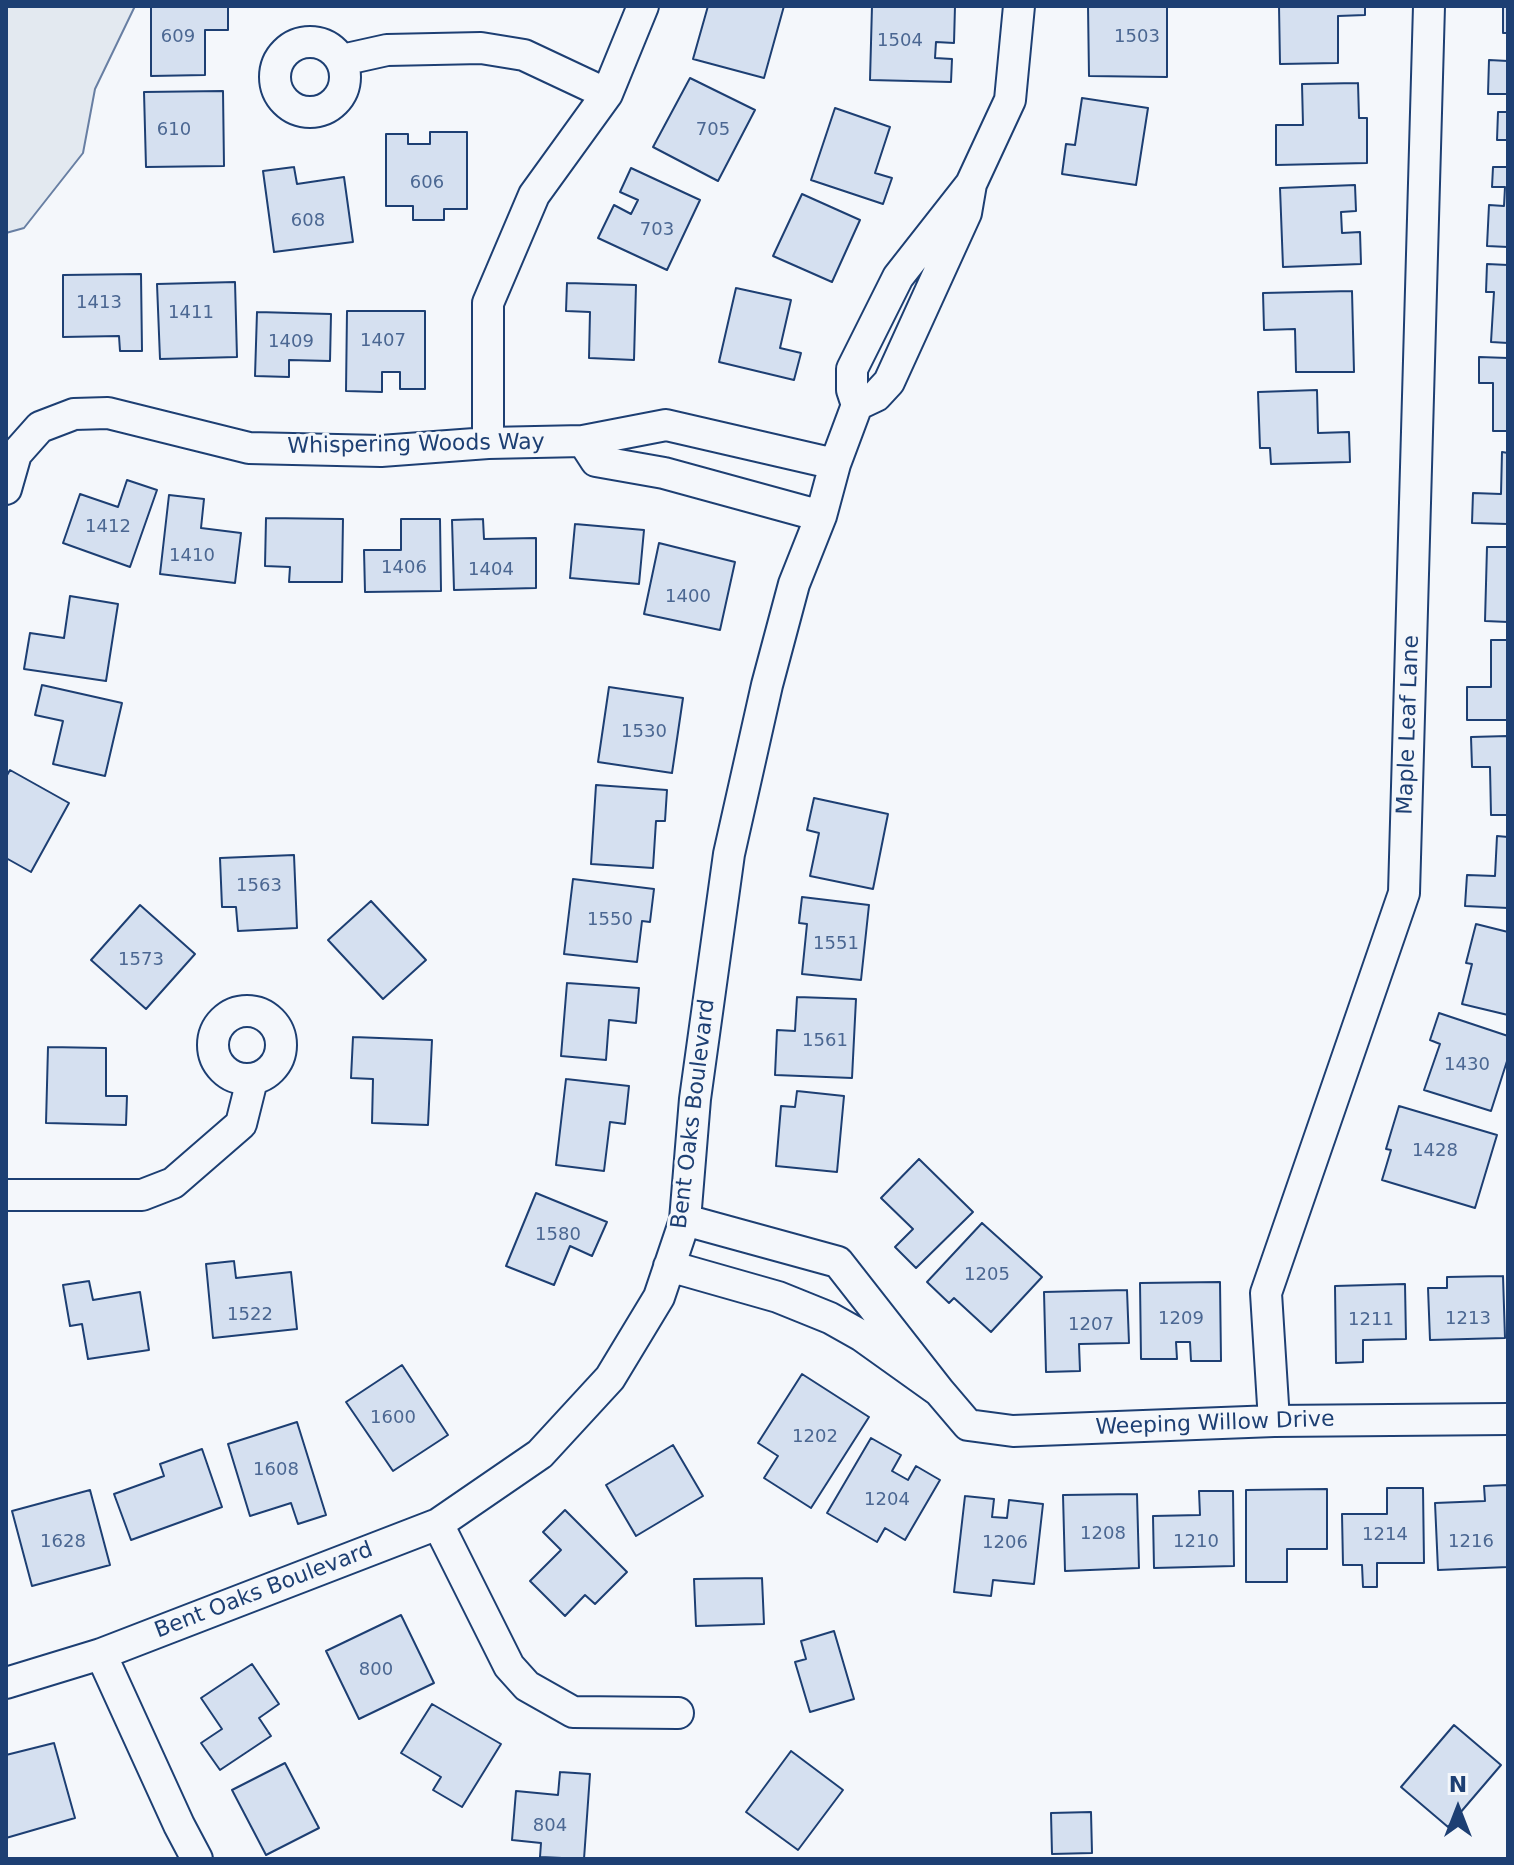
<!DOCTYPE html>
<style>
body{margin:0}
#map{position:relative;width:1514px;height:1865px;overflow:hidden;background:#f4f7fb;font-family:"DejaVu Sans",sans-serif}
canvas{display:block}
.frame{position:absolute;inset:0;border:8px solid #1d3f73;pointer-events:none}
.north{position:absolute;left:1418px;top:1769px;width:80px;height:80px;-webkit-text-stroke:6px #f4f7fb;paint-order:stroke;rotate:0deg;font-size:22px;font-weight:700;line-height:32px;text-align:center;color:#1d3f73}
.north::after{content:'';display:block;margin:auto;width:28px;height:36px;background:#1d3f73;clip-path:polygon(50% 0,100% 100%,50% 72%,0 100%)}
</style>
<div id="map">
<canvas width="1514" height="1865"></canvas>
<div class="frame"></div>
<div class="north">N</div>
</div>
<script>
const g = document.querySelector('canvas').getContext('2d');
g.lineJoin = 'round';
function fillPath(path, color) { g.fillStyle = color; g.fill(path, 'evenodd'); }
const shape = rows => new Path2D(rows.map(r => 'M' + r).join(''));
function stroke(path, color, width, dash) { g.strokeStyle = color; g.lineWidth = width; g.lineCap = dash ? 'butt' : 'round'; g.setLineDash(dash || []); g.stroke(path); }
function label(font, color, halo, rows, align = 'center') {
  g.font = font + ' "DejaVu Sans",sans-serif'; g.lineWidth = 6; g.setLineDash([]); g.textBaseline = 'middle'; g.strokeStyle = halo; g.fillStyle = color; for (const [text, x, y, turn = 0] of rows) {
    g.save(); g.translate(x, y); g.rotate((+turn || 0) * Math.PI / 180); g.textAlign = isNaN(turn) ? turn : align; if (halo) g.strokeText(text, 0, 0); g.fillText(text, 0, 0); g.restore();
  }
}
const green = shape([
 [6,6,135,6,95,89,83,153,24,228,6,233,6,6]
]);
fillPath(green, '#e3e9f0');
stroke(green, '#687fa3', 2);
const building = shape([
 [151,6,228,6,228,30,205,30,205,75,151,76,151,6],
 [708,6,784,6,764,78,693,59,708,6],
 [872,6,955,6,954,43,936,42,935,58,952,59,951,82,870,80,872,6],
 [1088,6,1167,6,1167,77,1089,76,1088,6],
 [1279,6,1365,6,1365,15,1338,16,1338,63,1280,64,1279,6],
 [1503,6,1508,6,1508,33,1503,33,1503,6],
 [1489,60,1508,61,1508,94,1488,94,1489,60],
 [690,78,755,110,718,181,653,147,690,78],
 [1358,83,1359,118,1367,118,1367,163,1276,165,1276,125,1303,125,1302,84,1358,83],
 [223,91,224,166,146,167,144,92,223,91],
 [1082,98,1148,108,1136,185,1062,174,1066,144,1075,145,1082,98],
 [835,108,890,127,875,173,892,178,883,204,811,180,835,108],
 [1498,112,1508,112,1508,140,1497,140,1498,112],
 [430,132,467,132,467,209,444,209,444,220,413,220,413,206,386,206,386,134,408,134,408,144,430,144,430,132],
 [294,167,297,184,344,177,353,242,274,252,263,171,294,167],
 [1493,167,1508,167,1508,247,1487,246,1489,205,1504,206,1505,187,1492,187,1493,167],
 [631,168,700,200,667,270,598,238,614,205,631,214,638,200,620,192,631,168],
 [1355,185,1356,211,1341,212,1342,233,1360,232,1361,264,1283,267,1280,188,1355,185],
 [802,194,860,220,832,282,773,256,802,194],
 [1487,264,1508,265,1508,343,1491,342,1494,292,1486,292,1487,264],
 [141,274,142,351,120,351,119,336,63,337,63,275,141,274],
 [235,282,237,357,160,359,157,284,235,282],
 [567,283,636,285,634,360,589,358,590,312,566,311,567,283],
 [736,288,791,300,780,348,801,353,794,380,719,362,736,288],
 [1352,291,1354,372,1296,372,1295,329,1264,330,1263,293,1352,291],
 [347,311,425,311,425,389,400,389,400,372,382,372,382,392,346,391,347,311],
 [257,312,331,314,330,361,289,360,289,377,255,376,257,312],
 [1479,357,1508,358,1508,431,1493,431,1493,383,1479,383,1479,357],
 [1317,390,1318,433,1349,432,1350,462,1271,464,1270,448,1260,448,1258,392,1317,390],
 [1502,452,1508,453,1508,524,1472,523,1473,493,1501,494,1502,452],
 [127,480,157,490,130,567,63,543,80,494,118,507,127,480],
 [169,495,204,499,201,528,241,533,235,583,160,574,169,495],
 [266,518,343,519,342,582,289,582,290,567,265,566,266,518],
 [401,519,440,519,441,591,365,592,364,550,401,550,401,519],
 [483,519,484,539,536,538,536,588,454,590,452,520,483,519],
 [575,524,644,530,639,584,570,578,575,524],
 [659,543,735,562,720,630,644,614,659,543],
 [1487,547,1508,547,1508,622,1485,621,1487,547],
 [70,596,118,604,106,681,24,669,30,633,64,638,70,596],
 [1491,640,1508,640,1508,720,1467,720,1467,687,1491,687,1491,640],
 [42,685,122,703,105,776,53,764,63,721,35,715,42,685],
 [609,687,683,698,672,773,598,762,609,687],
 [1508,736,1508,815,1491,815,1490,767,1472,767,1471,737,1508,736],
 [10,770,69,803,31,872,6,858,6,777,10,770],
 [596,785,667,790,665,821,656,821,653,868,591,864,596,785],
 [814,798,888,814,873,889,810,876,819,833,807,830,814,798],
 [1497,836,1508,837,1508,908,1465,906,1467,875,1495,876,1497,836],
 [294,855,297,928,238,931,236,907,222,907,220,858,294,855],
 [573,879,654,889,650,922,642,921,637,962,564,954,573,879],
 [802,897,869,905,861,980,802,974,807,924,799,923,802,897],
 [371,901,426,960,383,999,328,940,371,901],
 [140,905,195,954,146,1009,91,960,140,905],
 [1476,924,1508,932,1508,1015,1462,1004,1472,964,1466,963,1476,924],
 [567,983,639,988,636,1023,609,1020,606,1060,561,1056,567,983],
 [797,997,856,999,852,1078,775,1075,777,1030,795,1031,797,997],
 [1439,1013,1508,1036,1508,1058,1491,1111,1424,1090,1440,1044,1430,1040,1439,1013],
 [353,1037,432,1040,428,1125,372,1123,373,1079,351,1078,353,1037],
 [48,1047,106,1048,106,1096,127,1096,126,1125,46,1123,48,1047],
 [566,1079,629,1086,625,1124,610,1122,604,1171,556,1165,566,1079],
 [797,1091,844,1096,837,1172,776,1166,781,1106,795,1107,797,1091],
 [1399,1106,1497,1135,1475,1208,1382,1180,1391,1150,1386,1149,1399,1106],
 [919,1159,973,1212,916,1268,895,1247,913,1229,881,1198,919,1159],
 [536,1193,607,1222,592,1256,570,1246,554,1285,506,1266,536,1193],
 [982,1223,1042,1277,991,1332,954,1298,949,1303,927,1282,982,1223],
 [234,1261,236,1278,291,1272,297,1329,213,1338,206,1264,234,1261],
 [1503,1276,1505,1338,1430,1340,1428,1288,1447,1288,1447,1277,1503,1276],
 [89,1281,93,1300,140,1292,149,1350,88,1359,82,1324,70,1326,63,1285,89,1281],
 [1220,1282,1221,1361,1191,1361,1190,1342,1176,1342,1177,1359,1141,1359,1140,1283,1220,1282],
 [1405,1284,1406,1339,1363,1340,1363,1362,1336,1363,1335,1286,1405,1284],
 [1127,1290,1129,1343,1079,1344,1080,1371,1046,1372,1044,1292,1127,1290],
 [402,1365,448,1435,393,1471,346,1402,402,1365],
 [802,1374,869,1417,811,1508,764,1478,778,1456,758,1443,802,1374],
 [297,1422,326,1515,298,1524,291,1503,250,1516,228,1444,297,1422],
 [871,1438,901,1455,892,1471,908,1480,916,1466,940,1480,905,1540,885,1528,877,1542,827,1513,871,1438],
 [673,1445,703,1496,636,1536,606,1485,673,1445],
 [202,1449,222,1507,131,1540,114,1494,164,1476,160,1464,202,1449],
 [1508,1485,1508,1567,1438,1570,1435,1503,1485,1501,1484,1486,1508,1485],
 [1387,1488,1423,1488,1424,1563,1377,1563,1377,1587,1363,1587,1362,1565,1343,1565,1342,1514,1387,1514,1387,1488],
 [1327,1489,1327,1549,1287,1549,1287,1582,1246,1582,1246,1490,1327,1489],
 [90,1490,110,1565,32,1586,12,1511,90,1490],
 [1199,1491,1233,1491,1234,1566,1154,1568,1153,1516,1200,1515,1199,1491],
 [1137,1494,1139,1568,1065,1571,1063,1495,1137,1494],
 [965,1496,994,1499,992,1517,1007,1518,1009,1500,1043,1504,1034,1584,993,1580,991,1596,954,1592,965,1496],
 [565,1510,627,1572,595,1604,585,1595,565,1616,530,1581,561,1550,543,1532,565,1510],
 [762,1578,764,1624,696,1626,694,1579,762,1578],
 [401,1615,434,1683,359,1719,326,1651,401,1615],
 [834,1631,854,1699,810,1712,795,1662,806,1659,801,1641,834,1631],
 [252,1664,279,1704,259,1718,271,1736,220,1770,201,1743,222,1729,201,1698,252,1664],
 [432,1704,501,1744,462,1807,433,1790,441,1777,401,1753,432,1704],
 [1454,1725,1501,1765,1448,1827,1401,1787,1454,1725],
 [54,1743,75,1818,6,1838,6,1755,54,1743],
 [791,1751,843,1790,798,1850,746,1812,791,1751],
 [285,1763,319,1828,266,1855,232,1790,285,1763],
 [560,1772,590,1774,584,1859,540,1857,541,1843,512,1840,516,1791,558,1795,560,1772],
 [1091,1812,1092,1853,1052,1854,1051,1813,1091,1812]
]);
fillPath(building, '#d5e0f0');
stroke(building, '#1d3f73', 2);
const minor = shape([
 '275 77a35 35 0 1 1 70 0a35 35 0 1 1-70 0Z',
 [342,60,387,50,481,48,524,55,607,94],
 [971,184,966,213,889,382,876,396,857,405,852,390,852,369,898,277,971,184,1010,100,1019,6],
 [488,443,488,303,534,195,607,94,643,6],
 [6,489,16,454,40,427,74,414,108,413,249,448,381,451,488,443,583,441],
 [821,516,664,473,596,461,583,441,666,425,835,464],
 '213 1045a34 34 0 1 1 68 0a34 34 0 1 1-68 0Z',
 [6,1195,142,1195,173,1183,241,1124,252,1080],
 [669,1266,778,1297,830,1318,862,1336,939,1391,838,1262,685,1220],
 [939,1391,968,1425,1013,1431,1274,1421,1508,1419],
 [1274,1421,1266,1293,1404,893,1429,6],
 [438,1524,509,1666,527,1686,573,1712,678,1713],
 [101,1654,179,1825,197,1859],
 [6,1683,101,1654,438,1524,540,1454,610,1378,659,1297,685,1220,695,1099,729,854,767,685,794,584,821,516,835,464,857,405]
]);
stroke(minor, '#1d3f73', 34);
stroke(minor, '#f4f7fb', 30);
label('18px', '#4b6792', null, [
 ["609",178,37],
 ["1503",1137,37],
 ["1504",900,41],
 ["610",174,130],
 ["705",713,130],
 ["606",427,183],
 ["608",308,221],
 ["703",657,230],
 ["1413",99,303],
 ["1411",191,313],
 ["1407",383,341],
 ["1409",291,342],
 ["1412",108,527],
 ["1410",192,556],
 ["1406",404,568],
 ["1404",491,570],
 ["1400",688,597],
 ["1530",644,732],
 ["1563",259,886],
 ["1550",610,920],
 ["1551",836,944],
 ["1573",141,960],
 ["1561",825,1041],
 ["1430",1467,1065],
 ["1428",1435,1151],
 ["1580",558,1235],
 ["1205",987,1275],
 ["1522",250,1315],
 ["1209",1181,1319],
 ["1213",1468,1319],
 ["1211",1371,1320],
 ["1207",1091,1325],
 ["1600",393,1418],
 ["1202",815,1437],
 ["1608",276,1470],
 ["1204",887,1500],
 ["1208",1103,1534],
 ["1214",1385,1535],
 ["1628",63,1542],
 ["1210",1196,1542],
 ["1216",1471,1542],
 ["1206",1005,1543],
 ["800",376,1670],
 ["804",550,1826]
]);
label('22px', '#1d3f73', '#f4f7fb', [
 ["Whispering Woods Way",416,445,-1],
 ["Maple Leaf Lane",1409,725,-88],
 ["Bent Oaks Boulevard",694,1114,-83],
 ["Weeping Willow Drive",1215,1424,-2],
 ["Bent Oaks Boulevard",264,1591,-21]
]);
</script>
